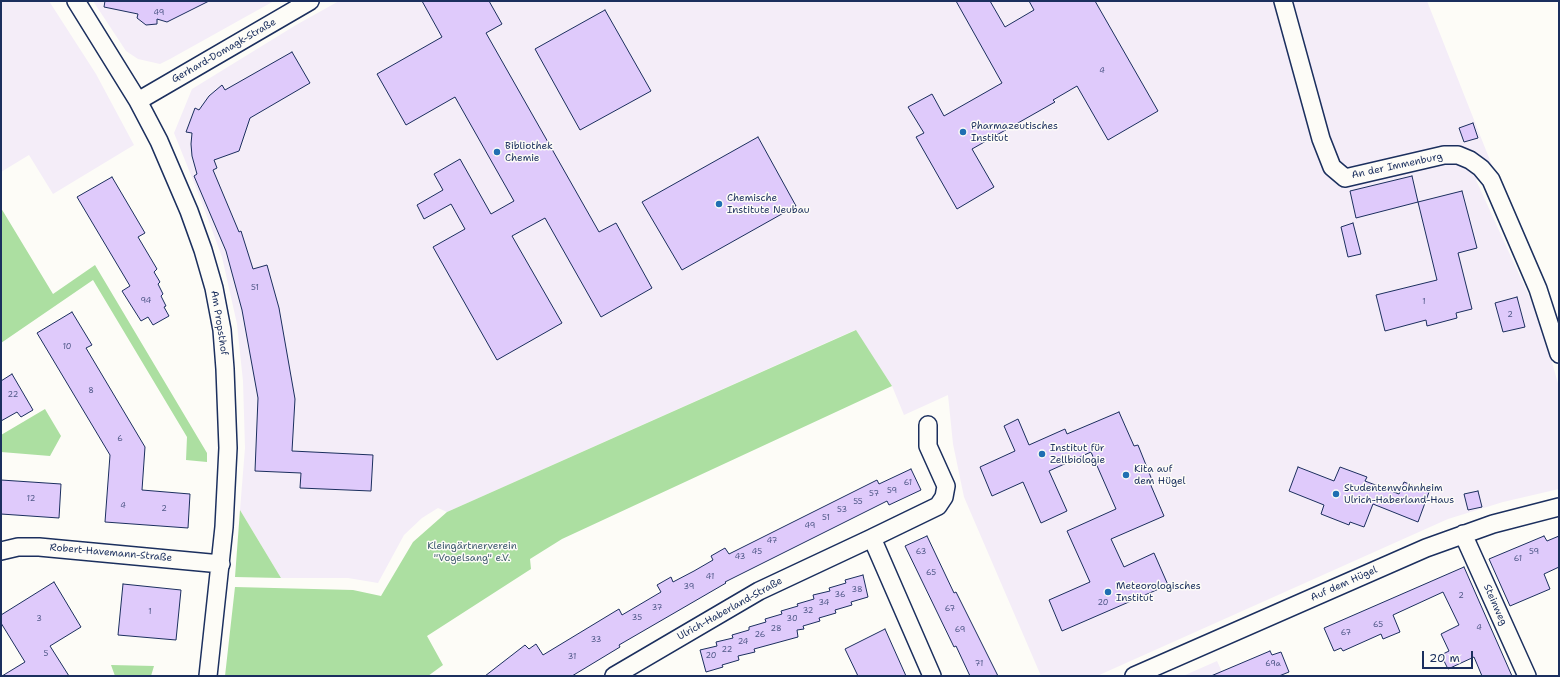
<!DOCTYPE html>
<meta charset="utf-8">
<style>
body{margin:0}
#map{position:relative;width:1560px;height:677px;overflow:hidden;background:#fdfcf7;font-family:"Shantell Sans",sans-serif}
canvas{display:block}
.frame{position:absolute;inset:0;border:2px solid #1b2f5e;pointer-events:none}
.scale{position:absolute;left:1422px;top:651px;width:51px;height:18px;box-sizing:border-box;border:2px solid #1b2f5e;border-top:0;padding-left:5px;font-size:12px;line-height:14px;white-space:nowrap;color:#1b2f5e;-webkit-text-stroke:3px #fdfcf7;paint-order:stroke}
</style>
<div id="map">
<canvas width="1560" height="677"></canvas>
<div class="frame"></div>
<div class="scale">20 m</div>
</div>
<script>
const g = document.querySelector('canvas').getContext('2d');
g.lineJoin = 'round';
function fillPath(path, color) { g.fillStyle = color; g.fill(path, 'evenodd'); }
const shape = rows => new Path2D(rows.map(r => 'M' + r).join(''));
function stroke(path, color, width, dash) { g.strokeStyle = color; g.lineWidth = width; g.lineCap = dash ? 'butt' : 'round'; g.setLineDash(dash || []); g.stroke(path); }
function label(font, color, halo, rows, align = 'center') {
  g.font = font + ' "Shantell Sans",sans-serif'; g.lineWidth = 3; g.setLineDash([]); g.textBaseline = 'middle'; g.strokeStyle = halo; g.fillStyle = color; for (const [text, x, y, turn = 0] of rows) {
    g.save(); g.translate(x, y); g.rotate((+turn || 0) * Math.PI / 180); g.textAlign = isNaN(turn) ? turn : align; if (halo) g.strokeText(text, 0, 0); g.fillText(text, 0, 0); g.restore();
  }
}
fillPath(shape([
 [1,1,49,1,96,74,134,145,53,194,29,155,1,172],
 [93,1,274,1,170,59,160,64,138,59,126,51],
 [339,1,1427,1,1495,173,1476,180,1540,320,1559,387,1559,489,1503,502,1448,519,1097,676,1041,676,964,497,953,444,948,395,904,415,892,386,855,330,447,512,438,508,422,518,404,535,378,583,348,578,281,578,240,510,245,448,243,381,237,324,222,257,201,200,174,133,192,89,296,25],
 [1217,661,1224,676,1183,676]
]), '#f4edf8');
fillPath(shape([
 [1,208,53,294,95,265,207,453,207,462,186,460,187,437,93,280,1,343],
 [856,330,892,386,562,539,530,559,531,569,427,636,443,665,428,676,225,676,235,587,353,590,381,596,413,542,447,512],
 [45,409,61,436,50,456,1,452,1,435],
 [240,510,281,578,235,577],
 [111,665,154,666,151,676,115,676]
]), '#acdfa1');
const building = shape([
 [105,1,209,1,167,22,157,19,157,24,146,25,137,18,138,14,104,7,105,1],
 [422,1,489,1,502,24,486,33,599,232,616,223,652,288,601,317,545,218,512,236,562,323,497,360,433,247,465,229,451,204,424,219,417,205,443,190,434,174,460,159,491,214,514,201,455,97,406,125,377,74,442,37,422,1],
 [956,1,990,1,1005,27,1034,10,1029,1,1095,1,1158,111,1108,140,1077,86,1053,100,1055,102,972,149,994,187,957,209,916,137,924,133,908,107,932,94,944,116,1002,83,956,1],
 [605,10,651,91,580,130,535,49,605,10],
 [292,52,310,83,250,118,239,151,214,160,217,168,213,170,239,232,241,231,253,269,267,265,279,308,295,399,292,451,373,455,371,491,300,488,301,473,255,471,258,398,242,310,226,251,194,176,197,174,192,156,191,144,192,133,186,132,195,108,199,110,209,96,222,85,225,90,292,52],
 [1473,123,1478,138,1464,142,1459,128,1473,123],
 [758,137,796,206,682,270,642,202,758,137],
 [1412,176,1418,202,1356,218,1350,191,1412,176],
 [112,177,145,233,138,237,157,269,154,272,160,282,158,284,163,294,161,296,166,306,164,307,169,316,153,325,148,317,141,321,122,291,130,286,77,197,112,177],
 [1462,191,1477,248,1458,253,1472,309,1456,313,1457,318,1427,326,1426,320,1385,331,1376,295,1437,280,1418,202,1462,191],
 [1353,223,1361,254,1348,257,1341,227,1353,223],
 [1517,297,1525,327,1503,332,1495,303,1517,297],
 [72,312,92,345,86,348,145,447,142,490,190,494,188,528,105,522,110,455,37,333,72,312],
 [12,374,33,410,21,417,17,412,1,421,1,381,12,374],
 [1119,412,1134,446,1138,445,1152,480,1149,481,1164,516,1111,539,1124,567,1154,553,1168,585,1062,631,1049,600,1090,582,1067,531,1116,509,1091,452,1049,471,1067,511,1041,523,1023,482,992,496,980,467,1015,451,1004,426,1018,419,1029,445,1065,429,1067,434,1119,412],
 [1298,467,1334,481,1340,467,1367,477,1365,481,1399,494,1404,482,1429,492,1418,522,1373,504,1364,527,1350,522,1349,525,1321,514,1324,505,1289,491,1298,467],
 [911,469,921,490,889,505,887,501,725,582,726,583,619,645,620,647,572,676,485,676,525,645,529,649,536,644,543,655,619,609,622,615,661,592,657,585,671,577,673,582,694,571,713,560,711,556,725,548,729,554,877,480,879,484,911,469],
 [1,480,61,484,59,518,1,514,1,480],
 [1478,491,1482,507,1468,510,1464,494,1478,491],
 [927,536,954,593,956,592,998,676,970,676,956,646,954,647,905,546,927,536],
 [1544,536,1547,541,1559,536,1559,567,1544,574,1550,589,1510,606,1489,559,1544,536],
 [1464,567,1512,676,1482,676,1474,657,1448,669,1441,655,1449,651,1441,634,1459,625,1443,592,1393,615,1400,632,1383,639,1381,634,1343,651,1341,648,1334,651,1324,628,1464,567],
 [863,575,868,597,851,602,852,605,835,610,836,613,819,618,820,621,803,626,804,629,797,630,798,637,754,649,755,652,738,656,739,660,722,665,723,667,706,672,700,650,717,646,716,642,733,638,732,635,749,630,749,627,766,622,765,619,782,614,781,611,798,606,797,604,814,599,813,595,830,591,829,588,846,583,845,580,863,575],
 [54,582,81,627,50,646,69,676,2,676,25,662,1,623,1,615,54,582],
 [123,584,181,590,176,640,118,635,123,584],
 [885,629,906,676,858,676,845,649,885,629],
 [1270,651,1272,655,1281,652,1289,672,1279,676,1211,676,1270,651]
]);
fillPath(building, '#dfcafb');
stroke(building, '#1b2f5e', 1);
const minor = shape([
 [76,1,138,101,159,141,189,211,203,250,214,288,222,330,225,369,228,448,224,527,208,676],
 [1283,1,1321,139,1332,167,1345,178,1444,155,1458,155,1470,160,1481,168,1491,180,1538,289,1559,354],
 [138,101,310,1],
 [928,425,928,446,946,486,944,497,938,506,872,538,932,676],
 [1463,534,1527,676],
 [1,551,18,547,39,547,221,564],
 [614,676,759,591,872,538],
 [1134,676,1426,548,1493,524,1559,507]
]);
stroke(minor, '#1b2f5e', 20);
stroke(minor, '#fdfcf7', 17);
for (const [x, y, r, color] of [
 [963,132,4,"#1f6fb2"],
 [497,152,4,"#1f6fb2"],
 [719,204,4,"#1f6fb2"],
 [1042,454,4,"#1f6fb2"],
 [1126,475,4,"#1f6fb2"],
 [1336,494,4,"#1f6fb2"],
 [1108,592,4,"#1f6fb2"]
]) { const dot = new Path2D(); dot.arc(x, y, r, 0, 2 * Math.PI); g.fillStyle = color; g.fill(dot); stroke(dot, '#fdfcf7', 1.5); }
label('8px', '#4c5685', null, [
 ["49",159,13],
 ["4",1102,71],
 ["51",255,288],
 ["94",146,301],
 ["1",1424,302],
 ["2",1510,315],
 ["10",67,347],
 ["8",91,391],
 ["22",13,395],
 ["6",120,439],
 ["61",908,483],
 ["59",892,491],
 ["57",874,494],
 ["12",31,499],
 ["55",858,502],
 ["4",123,506],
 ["2",164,509],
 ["53",842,510],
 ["51",826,518],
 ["49",810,526],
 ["47",772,541],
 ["45",757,552],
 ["63",921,552],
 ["59",1534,552],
 ["43",740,557],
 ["61",1518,559],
 ["65",931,573],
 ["41",710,577],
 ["39",689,587],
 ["38",857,590],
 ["36",840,595],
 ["2",1461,596],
 ["34",824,603],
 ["20",1103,603],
 ["37",657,608],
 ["67",950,609],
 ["32",808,611],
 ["1",150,612],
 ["35",637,618],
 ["3",39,619],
 ["30",792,619],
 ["65",1378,625],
 ["4",1479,628],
 ["28",776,629],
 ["69",960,630],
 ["67",1346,633],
 ["26",760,635],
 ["33",596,640],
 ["24",743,642],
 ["22",727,650],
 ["5",46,654],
 ["20",711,656],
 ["31",572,657],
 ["71",979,664],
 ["69a",1273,664]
]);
label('10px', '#1b2f5e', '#fdfcf7', [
 ["Gerhard-Domagk-Straße",224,51,-30],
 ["An der Immenburg",1397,166,-12],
 ["Am Propsthof",219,323,81],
 ["Robert-Havemann-Straße",111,553,5],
 ["Auf dem Hügel",1344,584,-24],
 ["Steinweg",1495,605,66],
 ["Ulrich-Haberland-Straße",730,609,-29]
]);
label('10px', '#1b2f5e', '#fdfcf7', [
 ["Pharmazeutisches",971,126],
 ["Institut",971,138],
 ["Bibliothek",505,146],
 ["Chemie",505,158],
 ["Chemische",727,198],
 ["Institute Neubau",727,210],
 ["Institut für",1050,448],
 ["Zellbiologie",1050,460],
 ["Kita auf",1134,469],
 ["dem Hügel",1134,481],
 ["Studentenwohnheim",1344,488],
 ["Ulrich-Haberland-Haus",1344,500],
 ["Meteorologisches",1116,586],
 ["Institut",1116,598]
], 'left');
label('10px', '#3f5b6f', '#fdfcf7', [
 ["Kleingärtnerverein",472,546],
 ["\"Vogelsang\" e.V.",472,558]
]);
</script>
